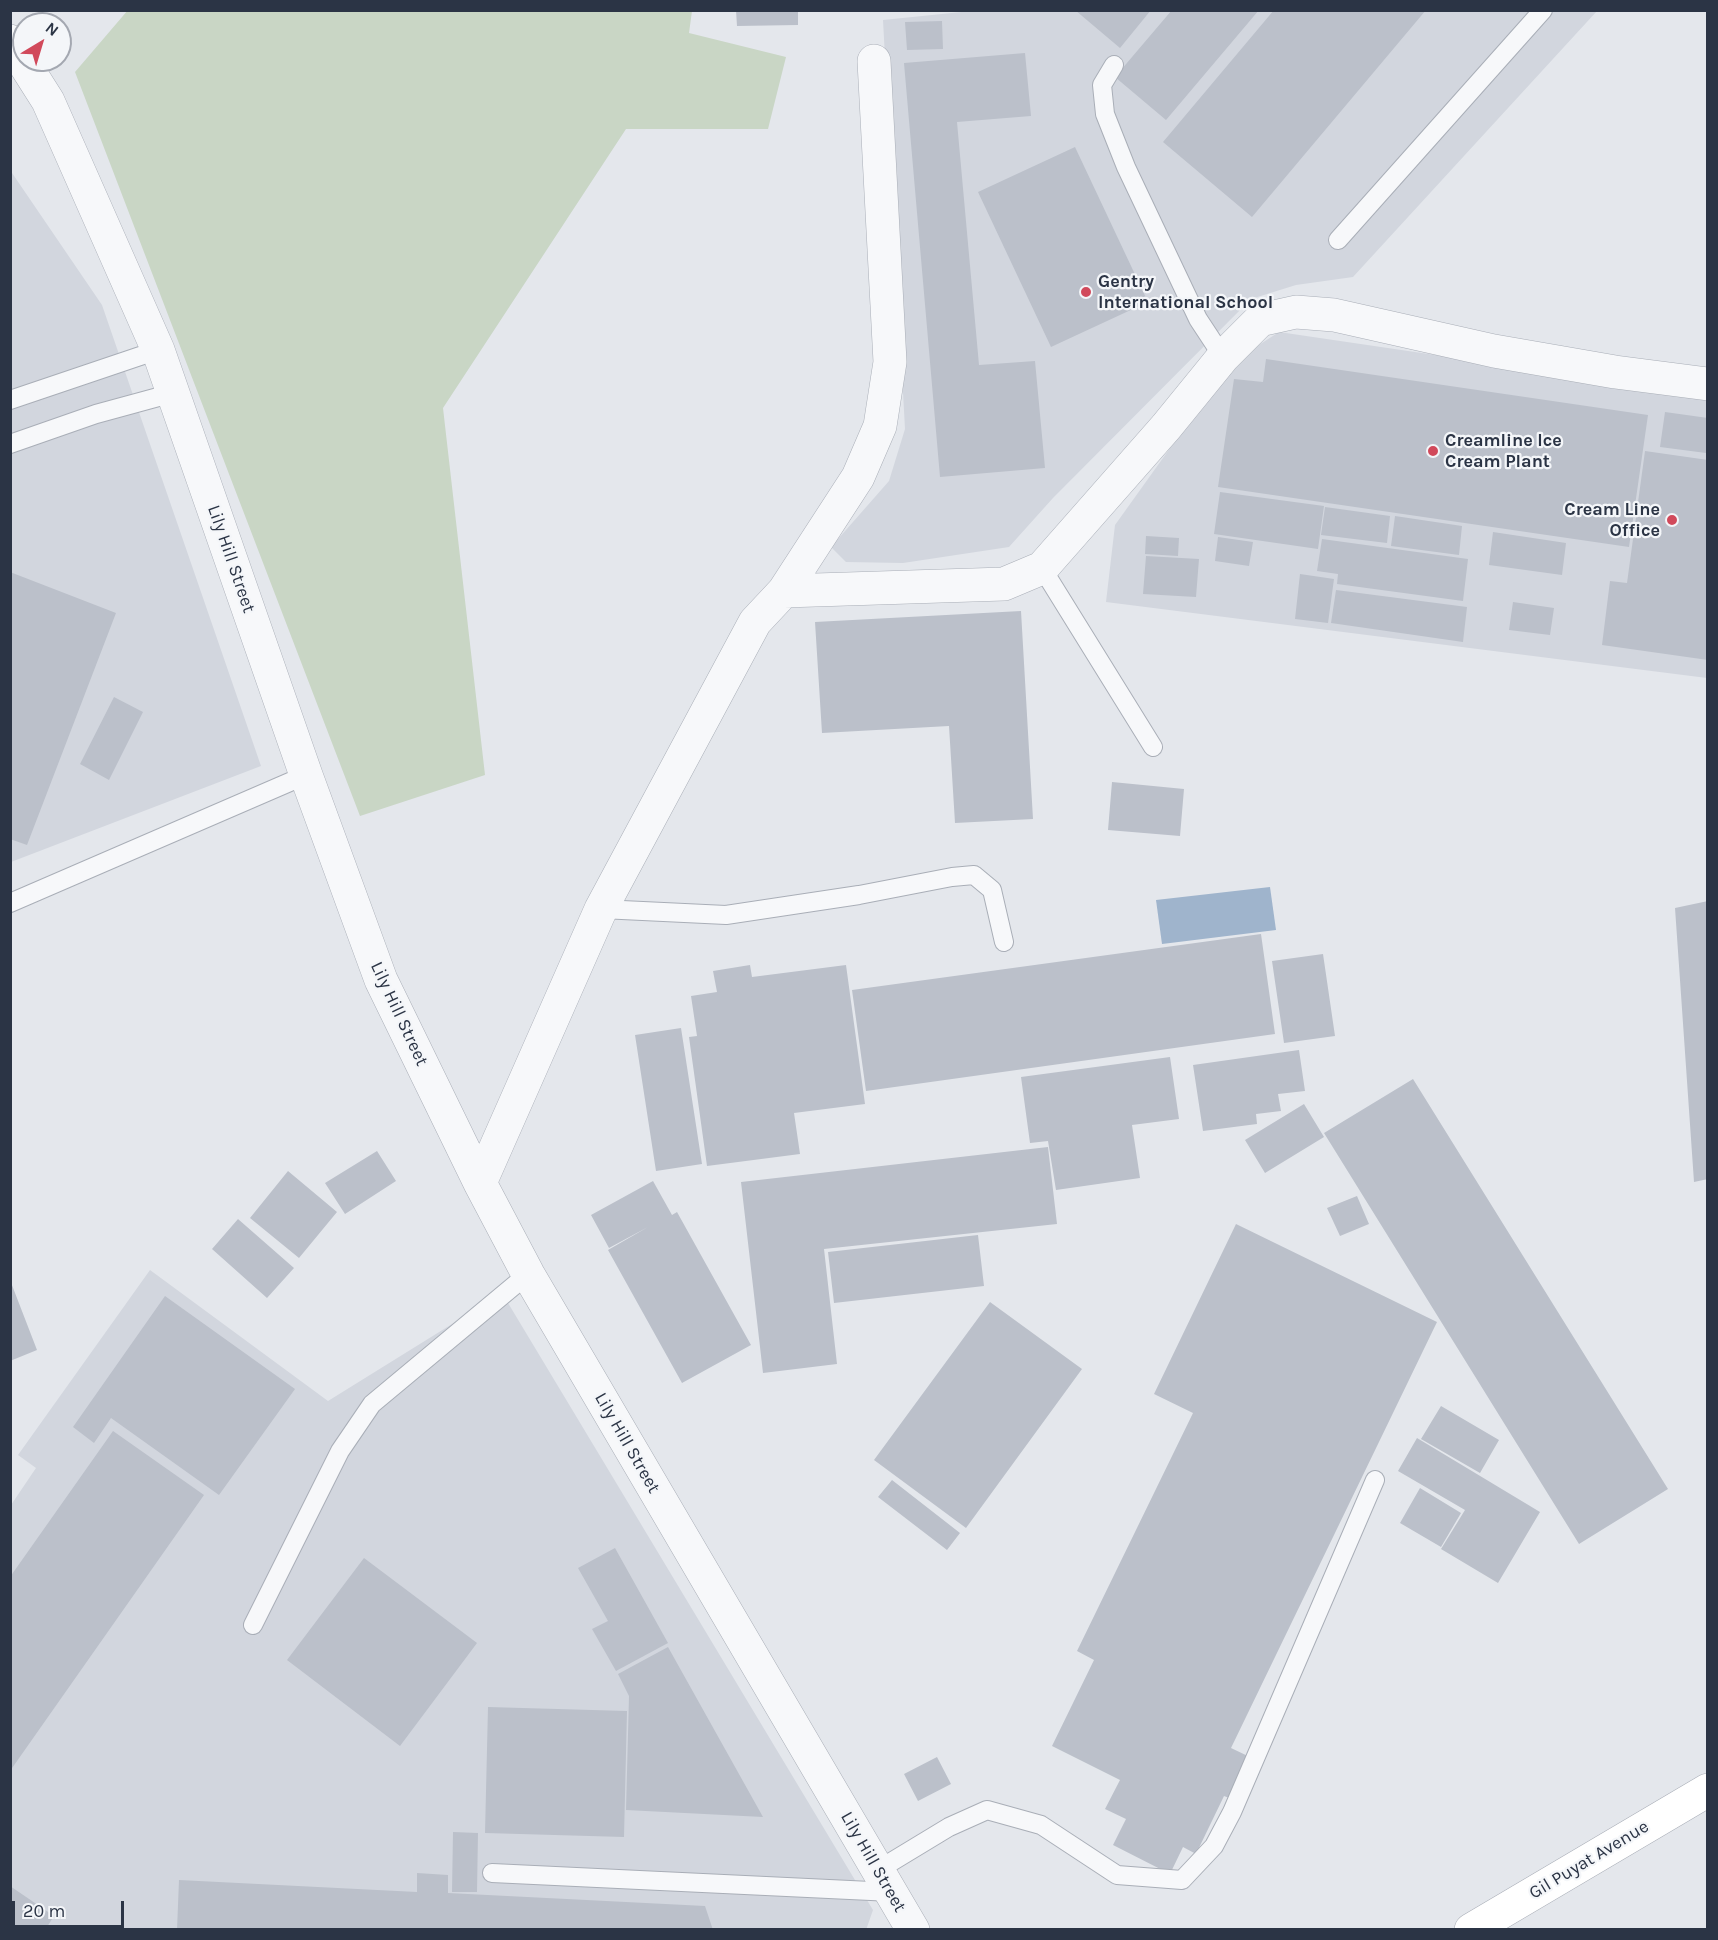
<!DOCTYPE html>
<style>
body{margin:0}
#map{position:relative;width:1718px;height:1940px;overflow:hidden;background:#e4e7ec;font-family:Karla,sans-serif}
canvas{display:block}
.frame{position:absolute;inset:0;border:12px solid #2b3445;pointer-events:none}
.north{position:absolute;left:12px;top:12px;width:60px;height:60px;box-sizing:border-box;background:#f4f6f9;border:2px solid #a4a8b1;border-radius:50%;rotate:38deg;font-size:16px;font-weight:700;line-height:24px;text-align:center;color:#2b3445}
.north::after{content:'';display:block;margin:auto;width:21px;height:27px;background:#d1495b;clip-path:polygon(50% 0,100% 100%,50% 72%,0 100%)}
.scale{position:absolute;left:12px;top:1901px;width:112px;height:27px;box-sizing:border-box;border:3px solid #2b3445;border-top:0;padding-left:8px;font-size:18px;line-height:21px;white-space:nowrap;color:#2b3445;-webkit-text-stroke:4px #f4f6f9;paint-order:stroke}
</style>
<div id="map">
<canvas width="1718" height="1940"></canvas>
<div class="frame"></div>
<div class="north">N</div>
<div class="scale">20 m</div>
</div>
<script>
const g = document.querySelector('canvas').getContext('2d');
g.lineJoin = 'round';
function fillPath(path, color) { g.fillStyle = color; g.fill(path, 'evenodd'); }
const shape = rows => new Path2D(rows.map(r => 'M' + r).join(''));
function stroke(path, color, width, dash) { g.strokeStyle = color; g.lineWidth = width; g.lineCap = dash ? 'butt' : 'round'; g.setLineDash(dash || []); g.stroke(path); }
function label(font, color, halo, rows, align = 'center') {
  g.font = font + ' Karla,sans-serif'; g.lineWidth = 4.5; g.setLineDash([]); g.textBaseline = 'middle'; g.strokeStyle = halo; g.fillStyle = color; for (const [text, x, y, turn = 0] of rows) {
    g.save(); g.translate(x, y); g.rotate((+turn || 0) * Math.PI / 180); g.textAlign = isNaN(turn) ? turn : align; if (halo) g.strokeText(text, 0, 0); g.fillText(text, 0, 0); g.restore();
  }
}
fillPath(shape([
 [981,10,1597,11,1353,277,1296,285,1251,299,1053,498,1009,547,903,563,846,562,831,547,889,481,905,429,883,20],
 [10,170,102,305,261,766,11,862],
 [1279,332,1707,395,1707,678,1106,602,1115,525,1216,384,1245,354],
 [150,1270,328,1401,502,1293,873,1910,866,1930,11,1930,11,1505,36,1468,18,1455]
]), '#d2d6de');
fillPath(shape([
 [128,10,692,11,689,33,786,57,768,129,626,129,443,408,485,775,360,816,75,72]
]), '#c9d6c5');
fillPath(shape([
 [1270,887,1276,930,1162,944,1156,900]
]), '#9fb4cc');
fillPath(shape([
 [736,10,798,10,798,25,737,26],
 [1075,10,1151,10,1120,48],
 [1172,10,1259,10,1166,120,1115,77],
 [1274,10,1426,10,1252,217,1163,142],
 [942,21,943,49,907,50,905,22],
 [1025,53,1031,116,957,122,979,365,1035,361,1045,468,940,477,904,63],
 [1075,147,1148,302,1051,347,978,192],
 [1266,359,1648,415,1629,547,1218,487,1234,379,1263,382],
 [1665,412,1708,418,1706,453,1660,447],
 [1645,451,1708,460,1708,660,1602,645,1610,581,1627,583],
 [1220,492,1324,506,1318,549,1214,534],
 [1325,507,1390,516,1387,543,1321,535],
 [1395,516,1462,526,1459,555,1391,546],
 [1493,532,1566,543,1562,575,1489,565],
 [1146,536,1179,538,1178,556,1145,554],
 [1218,537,1253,542,1249,566,1215,561],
 [1322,539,1468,559,1463,601,1337,584,1338,574,1317,571],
 [1146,556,1199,559,1196,597,1143,594],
 [10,572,116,613,27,845,10,839],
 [1300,574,1334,579,1328,623,1295,619],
 [1336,590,1467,607,1463,642,1331,623],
 [1513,602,1554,608,1550,635,1509,630],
 [1021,611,1033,819,955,823,949,726,822,733,815,622],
 [114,697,143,712,109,780,80,764],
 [1112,782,1184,789,1180,836,1108,830],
 [1708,901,1708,1179,1694,1182,1675,908],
 [1261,934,1275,1034,866,1091,852,990],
 [1323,954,1335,1036,1284,1043,1272,961],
 [750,965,752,977,846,965,865,1104,794,1113,800,1154,707,1166,689,1037,697,1036,691,996,717,992,713,971],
 [681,1028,702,1164,656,1171,635,1035],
 [1299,1050,1305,1091,1278,1094,1281,1111,1256,1114,1257,1124,1203,1131,1193,1065],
 [1170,1057,1179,1119,1132,1125,1140,1178,1056,1190,1048,1141,1030,1143,1021,1077],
 [1413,1079,1668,1489,1579,1544,1324,1133],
 [1304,1104,1324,1137,1265,1173,1245,1140],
 [1048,1147,1057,1224,824,1249,837,1364,763,1373,741,1182],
 [377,1151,396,1181,345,1214,325,1183],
 [288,1171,337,1212,299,1258,250,1218],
 [653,1181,672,1215,677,1212,751,1345,682,1383,608,1250,648,1227,609,1248,591,1215],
 [1357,1196,1369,1224,1340,1236,1327,1208],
 [238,1219,294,1268,267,1298,212,1249],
 [1236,1224,1437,1322,1231,1748,1252,1758,1232,1799,1224,1796,1196,1854,1183,1847,1170,1874,1113,1845,1126,1819,1105,1809,1120,1780,1052,1746,1094,1660,1077,1651,1193,1413,1154,1394],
 [978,1235,984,1286,834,1303,828,1252],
 [10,1280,37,1350,10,1361],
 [165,1296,295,1389,219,1495,111,1418,94,1443,73,1427],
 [990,1302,1082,1369,966,1528,874,1460],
 [1441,1406,1499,1440,1480,1473,1421,1439],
 [113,1431,204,1495,10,1771,10,1577],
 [1417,1438,1540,1512,1498,1583,1441,1549,1465,1510,1398,1471],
 [892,1480,960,1533,947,1550,878,1497],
 [1420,1488,1461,1513,1441,1547,1400,1523],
 [615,1548,668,1643,616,1671,592,1629,608,1621,578,1568],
 [364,1558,477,1643,400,1746,287,1660],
 [668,1647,763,1817,626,1810,629,1696,618,1674],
 [488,1707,627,1711,624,1837,485,1833],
 [937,1757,951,1784,918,1801,904,1774],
 [453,1832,478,1833,477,1892,452,1892],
 [417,1873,448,1875,448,1893,705,1906,713,1930,177,1930,179,1880,417,1892],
 [10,1886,54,1916,45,1930,10,1930]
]), '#bbc0ca');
const service = shape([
 [1114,65,1102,85,1105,114,1126,167,1198,319,1223,357],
 [1338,240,1543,10],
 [10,400,158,350],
 [10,444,96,414,173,393],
 [1042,568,1153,747],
 [10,903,306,775],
 [601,909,726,915,859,895,952,877,974,875,992,890,1004,942],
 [253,1625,340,1451,372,1404,528,1274],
 [878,1870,949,1827,987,1810,1041,1825,1117,1875,1182,1880,1214,1846,1232,1812,1375,1480],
 [492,1873,892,1892]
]);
const minor = shape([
 [10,41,48,101,158,350,306,775,381,980,480,1183,528,1274,913,1930],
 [784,591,858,477,880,426,890,362,874,61],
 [480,1183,601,909,755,622,784,591,1004,584,1042,568,1166,427,1223,357,1260,320,1296,312,1334,315,1494,351,1615,372,1708,384]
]);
const secondary = shape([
 [1471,1930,1708,1790]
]);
stroke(service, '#a9aeb7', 20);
stroke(minor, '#a9aeb7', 34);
stroke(secondary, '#a9aeb7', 34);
stroke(service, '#f7f8fa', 18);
stroke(minor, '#f7f8fa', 33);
stroke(secondary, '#fff', 33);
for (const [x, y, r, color] of [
 [1086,292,6,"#d1495b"],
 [1433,451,6,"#d1495b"],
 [1672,520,6,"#d1495b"]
]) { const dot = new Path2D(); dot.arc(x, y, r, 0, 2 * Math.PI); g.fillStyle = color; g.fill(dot); stroke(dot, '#f4f6f9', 2); }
label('bold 18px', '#2b3445', '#f4f6f9', [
 ["Gentry",1098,282],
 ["International School",1098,303],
 ["Creamline Ice",1445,441],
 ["Cream Plant",1445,462],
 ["Cream Line",1660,510,"right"],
 ["Office",1660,531,"right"]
], 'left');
label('18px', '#2b3445', '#f4f6f9', [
 ["Lily Hill Street",231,559,71],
 ["Lily Hill Street",399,1014,65],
 ["Lily Hill Street",627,1443,60],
 ["Gil Puyat Avenue",1589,1860,-31],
 ["Lily Hill Street",873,1862,60]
]);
</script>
